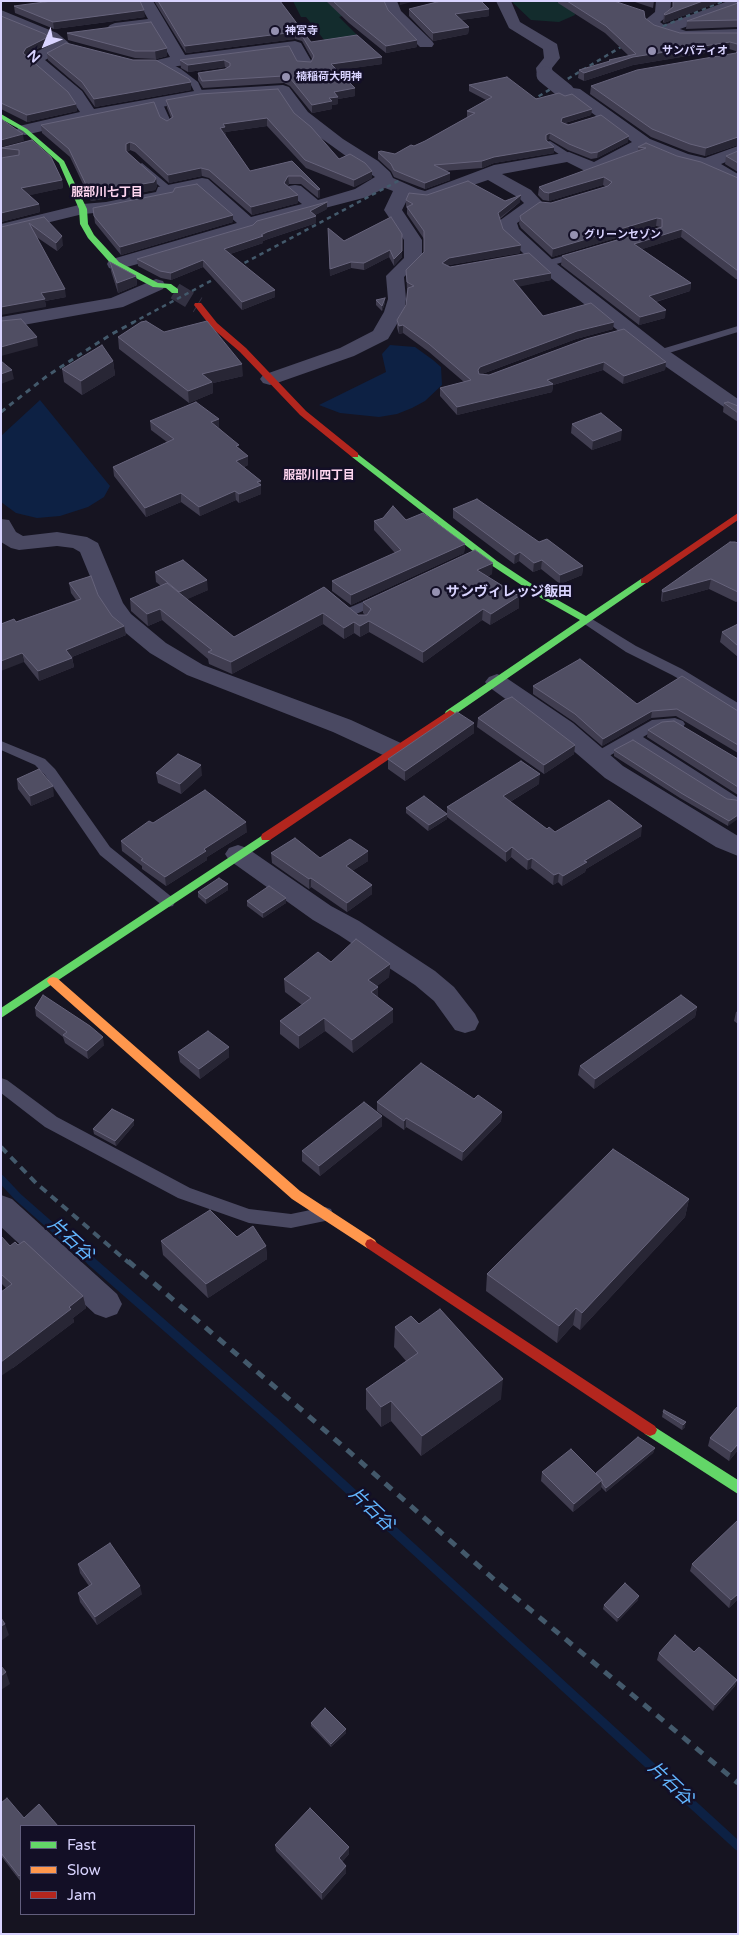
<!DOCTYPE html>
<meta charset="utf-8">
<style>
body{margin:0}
#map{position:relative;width:739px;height:1935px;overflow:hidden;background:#161421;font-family:"Varela Round",sans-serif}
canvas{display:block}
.frame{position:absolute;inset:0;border:2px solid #d9d4ff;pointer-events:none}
.legend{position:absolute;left:20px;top:1825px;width:175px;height:90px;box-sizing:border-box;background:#130f26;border:1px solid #625e7d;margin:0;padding:6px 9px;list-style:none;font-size:15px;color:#d9d4ff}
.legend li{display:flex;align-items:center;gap:10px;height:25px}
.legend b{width:25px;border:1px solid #625e7d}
.north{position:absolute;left:20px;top:20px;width:50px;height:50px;-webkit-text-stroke:4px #130f26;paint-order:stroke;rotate:225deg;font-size:14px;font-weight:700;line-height:20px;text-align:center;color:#d9d4ff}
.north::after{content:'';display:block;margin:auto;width:18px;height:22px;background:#d9d4ff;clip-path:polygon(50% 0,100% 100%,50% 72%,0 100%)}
</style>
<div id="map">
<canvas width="739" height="1935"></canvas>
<div class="frame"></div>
<ul class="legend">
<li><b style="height:6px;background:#63d668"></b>Fast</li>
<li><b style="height:6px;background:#ff974d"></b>Slow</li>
<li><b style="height:6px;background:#b3261e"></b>Jam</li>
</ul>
<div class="north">N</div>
</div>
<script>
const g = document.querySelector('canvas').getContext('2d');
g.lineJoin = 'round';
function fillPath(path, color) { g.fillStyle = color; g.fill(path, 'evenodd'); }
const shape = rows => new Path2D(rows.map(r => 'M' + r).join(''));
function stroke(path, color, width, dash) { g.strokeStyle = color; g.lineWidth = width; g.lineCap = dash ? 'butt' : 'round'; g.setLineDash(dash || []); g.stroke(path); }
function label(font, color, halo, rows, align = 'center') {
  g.font = font + ' "Varela Round","Noto Sans JP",sans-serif'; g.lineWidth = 5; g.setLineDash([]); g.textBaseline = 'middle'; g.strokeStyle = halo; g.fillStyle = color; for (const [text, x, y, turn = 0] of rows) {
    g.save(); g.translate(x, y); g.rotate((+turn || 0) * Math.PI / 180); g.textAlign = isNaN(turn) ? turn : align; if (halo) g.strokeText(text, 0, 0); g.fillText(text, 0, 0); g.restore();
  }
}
fillPath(shape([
 [293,1,340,1,342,16,339,17,360,38,325,41,306,17,301,17],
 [511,1,569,1,573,6,575,15,559,22,531,20]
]), '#132c2d');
fillPath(shape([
 [390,345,415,347,433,360,441,367,442,385,425,401,412,408,397,414,379,417,340,413,319,405,386,372,382,354],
 [40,400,110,486,104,497,88,507,60,516,37,518,16,513,1,502,1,436]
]), '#0d2144');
stroke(shape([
 [1,1179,18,1197,93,1263]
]), '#0d2144', 8);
stroke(shape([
 [91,1261,277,1424,738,1846]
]), '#0d2144', 9);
stroke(shape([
 [175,291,198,305]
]), '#333142', 17, [17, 9]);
fillPath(shape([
 [151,60,166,61,181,69,198,82,204,95,200,98,197,97,191,85,161,66,148,65,148,61,151,60],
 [158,99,162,102,172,124,170,126,167,127,162,124,154,102,158,99],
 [550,141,572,155,572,159,566,159,547,146,547,142,550,141],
 [142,163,172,188,172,192,166,192,139,168,137,166,142,163],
 [580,251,584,252,584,256,546,267,541,264,542,262,580,251],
 [738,326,738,332,659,356,654,353,655,351,738,326],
 [381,594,385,595,387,598,385,601,354,615,350,616,344,612,346,609,381,594],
 [587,616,636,646,682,669,738,703,738,713,672,675,626,652,583,623,581,620,587,616],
 [675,718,683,721,685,724,683,727,660,727,643,737,737,797,737,803,727,803,632,743,602,760,597,762,592,760,590,757,592,754,652,720,675,718],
 [1,741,45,759,55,769,110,847,173,898,175,902,173,906,168,907,163,906,100,855,45,775,35,765,1,750,1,741],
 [1,1078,7,1080,57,1117,190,1188,249,1209,291,1214,325,1207,331,1209,333,1214,331,1219,325,1221,291,1228,249,1223,178,1198,45,1127,1,1093,1,1078]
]), '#4a4962');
fillPath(shape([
 [138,1,153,1,185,55,295,41,301,43,313,64,311,67,305,69,299,67,290,51,163,68,157,66,155,63,157,60,170,57,153,27,115,33,110,31,107,28,110,25,115,23,148,19,138,1],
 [382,1,397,1,401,11,432,41,434,44,432,47,420,47,389,16,382,1],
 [496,1,511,1,520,22,557,44,560,58,552,68,553,75,551,78,545,80,539,78,537,75,536,68,544,58,543,49,509,28,496,1],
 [656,1,671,1,670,14,660,22,664,25,728,1,738,1,738,8,680,29,686,31,738,29,738,39,685,41,654,31,648,27,644,21,655,12,656,1],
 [1,10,57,33,68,42,70,45,68,48,45,60,82,91,94,109,200,90,283,85,289,87,308,112,343,139,378,161,390,172,393,178,418,189,425,191,494,165,569,152,594,162,632,142,570,97,560,95,558,92,560,89,566,87,580,89,650,139,688,154,705,158,738,146,738,157,721,164,738,174,738,186,701,168,676,162,645,149,597,172,585,171,567,162,502,174,531,190,542,202,536,211,517,223,519,229,557,264,666,349,738,399,738,414,731,412,652,357,543,272,504,235,499,221,524,203,519,198,488,180,426,201,408,198,402,210,422,240,422,260,404,277,406,299,404,312,388,339,354,356,277,383,270,385,263,383,260,379,263,375,340,348,373,331,384,312,388,299,386,276,404,258,404,240,384,210,393,191,385,188,367,197,256,226,253,230,206,245,116,270,109,268,107,264,109,260,237,223,198,189,174,194,172,199,166,200,106,212,83,214,1,234,1,224,83,204,106,202,156,192,158,187,202,178,208,179,251,217,302,204,289,194,286,190,289,186,295,185,301,186,318,200,355,189,375,177,296,120,279,95,200,100,90,120,25,135,19,134,17,130,19,126,80,112,70,97,26,59,28,56,52,44,47,39,1,20,1,10],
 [156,279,163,281,165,285,163,289,123,307,1,329,1,317,111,298,156,279],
 [1,519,9,520,16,532,23,536,57,532,87,537,98,543,123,603,131,614,166,643,203,665,351,720,403,744,406,750,403,756,394,758,385,756,333,732,187,675,150,653,115,624,101,603,80,552,73,548,57,546,19,550,11,548,1,542,1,519],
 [497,674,505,677,573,723,623,766,738,836,738,856,716,847,605,778,555,735,489,687,485,682,489,677,497,674],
 [238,845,247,848,331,906,359,921,435,971,454,987,475,1014,479,1022,475,1030,465,1033,455,1030,434,1001,415,985,339,935,313,920,229,860,225,854,229,848,238,845],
 [1,1195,12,1199,117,1294,122,1304,117,1314,106,1318,95,1314,1,1227,1,1195]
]), '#4a4962');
fillPath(shape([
 [1,114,27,129,64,161,87,209,88,224,94,235,119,262,158,283,171,284,178,289,178,293,172,293,166,288,153,287,113,266,88,238,80,224,79,209,59,163,23,131,1,119,1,114],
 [355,452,497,561,547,594,586,616,641,579,644,578,649,581,454,715,446,715,445,713,446,711,580,620,541,598,491,565,352,457,352,453,355,452],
 [266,833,270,834,271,837,270,840,1,1018,1,1008,266,833],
 [650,1424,738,1480,738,1494,645,1434,643,1430,645,1426,650,1424]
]), '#63d668');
fillPath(shape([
 [53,977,57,978,300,1191,375,1240,377,1244,375,1248,371,1249,367,1248,292,1199,49,984,47,981,49,978,53,977]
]), '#ff974d');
fillPath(shape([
 [195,303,201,303,217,323,246,348,306,411,358,453,358,457,352,457,300,415,240,352,211,327,194,305,195,303],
 [738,513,738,520,647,583,641,583,641,579,738,513],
 [450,710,455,713,454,715,270,840,262,840,261,837,262,834,450,710],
 [371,1239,655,1426,657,1430,655,1434,650,1436,645,1434,367,1248,365,1244,367,1240,371,1239]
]), '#b3261e');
stroke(shape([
 [647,33,723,1],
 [524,105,631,41],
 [132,323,413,173]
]), '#43596b', 2.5, [4.5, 4]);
stroke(shape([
 [1,412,47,376,110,335,134,322]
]), '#43596b', 3, [5.5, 5]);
stroke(shape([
 [1,1147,36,1183,129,1263]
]), '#43596b', 4, [8, 6]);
stroke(shape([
 [128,1261,304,1412,497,1582,738,1783]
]), '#43596b', 5, [9, 8]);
stroke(shape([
 [545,75,566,92]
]), '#4a4962', 17);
fillPath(shape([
 [154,1,280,1,311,42,382,57,382,64,338,70,355,88,355,96,338,99,338,104,332,105,332,109,312,113,290,86,284,83,203,88,198,80,198,73,225,69,227,68,225,67,188,72,181,68,180,60,289,46,297,61,311,62,312,59,302,41,295,39,186,53],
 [326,1,384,1,388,10,417,40,417,47,386,53,349,23],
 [558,1,614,1,645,18,654,25,680,33,738,33,738,145,705,156,689,152,651,137,590,94,591,86,736,53,736,51,729,49,633,65,584,81,578,78,579,70,609,62,609,60,629,56,605,33,558,3],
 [632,1,654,1,653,8],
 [722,1,664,23,663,22,664,14,672,7],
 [738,3,738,27,686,29,687,21],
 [14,6,145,17,54,29,15,13],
 [409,9,489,16,461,20,469,27,468,34,433,41,409,16],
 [1,16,49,43,27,54,26,56,76,104,77,111,27,122,1,109],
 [67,33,167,48,167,56,156,59,135,58,68,40],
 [47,53,191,82,191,90,95,107,83,90,48,60],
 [469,85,592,109,591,115,565,123,628,142,597,158,591,159,568,150,549,139,546,141,554,153,494,163,482,168,444,171,450,180,425,189,394,177,391,171,378,159,378,152,395,154,425,141,468,117,467,117,467,111,486,100,469,91],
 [166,100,294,113,339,159,372,171,372,178,354,187,306,168,267,126,225,132,226,135,225,135,250,171,292,161,320,189,320,197,318,198,301,184,289,184,288,186,298,203,252,215,209,178,202,176,169,183,135,152,130,150,127,152,156,178,157,186,155,190,91,201,70,157,42,133,41,125,160,117,167,121,171,118,167,108],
 [32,140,62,180,63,188,29,195,39,204,40,212,1,222,8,157,2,157,1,148],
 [646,143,677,156,738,178,738,279,736,279,681,237,642,249,691,283,690,291,656,302,665,318,639,325,561,265,562,256,660,227,656,226,552,257,521,228,519,224,520,216,551,203,606,187,603,185,549,201,543,200,538,195,539,187,638,151,638,147],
 [738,151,738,172,725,164,726,156],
 [427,195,520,202,500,219,503,229,520,253,449,265,448,266,450,267,551,280,519,286,543,316,613,329,576,339,482,374,489,375,586,339,666,362,665,370,623,384,603,370,553,385,552,392,457,415,440,396,440,388,464,382,429,352,403,333,399,334,397,328,397,320,406,305,407,290,406,270,424,253,424,239,407,214,407,208,406,207,406,200],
 [93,208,233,215,233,222,121,255,95,223],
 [327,209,315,215,316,223,268,239,263,241,263,243,230,254,275,290,275,297,242,310,203,267,171,280,161,278,138,266,137,259],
 [44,217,63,245,57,251,35,236,66,297,45,301,46,307,1,227],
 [391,217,402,257,394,266,389,257,364,270,351,268,330,276,328,228,344,241],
 [110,262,136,276,137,285,118,293,111,271],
 [385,298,385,303,382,311,376,305,376,300],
 [164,332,243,376,213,383,213,393,189,403,119,349,118,337],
 [113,361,115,375,82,395,64,382,62,369],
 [724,403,738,406,738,422,723,412],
 [219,419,219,428,240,450,248,465,244,467,261,481,261,494,239,503,236,500,200,516,181,502,146,517,114,476,113,467,167,442,151,430,150,421],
 [572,424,621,440,592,450,571,433],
 [453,509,539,542,583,566,582,575,560,584,541,569,533,572,519,561,514,564,453,518],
 [406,520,465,544,464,553,351,605,332,591,332,581,395,553,374,530,374,521],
 [738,543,738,601,736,602,709,589,662,602,661,600,662,590],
 [155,572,208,590,187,599,234,637,324,587,358,615,365,615,363,613,363,602,492,574,487,577,519,608,490,625,482,620,423,663,369,632,360,637,354,633,344,639,323,624,232,674,209,664,208,659,162,620,148,626,131,611,130,599,161,586,156,582],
 [69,583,98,595,112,616,124,626,126,635,72,657,74,667,39,681,24,662,16,622,76,600,71,593],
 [738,624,738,657,720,642,722,632],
 [533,686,637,704,738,711,738,753,676,716,651,718,602,746,574,722,533,694],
 [478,718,575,745,574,754,544,774,477,727],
 [474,723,474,733,405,781,388,769,388,759],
 [648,730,738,759,738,795,647,737],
 [614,750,727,799,736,800,728,826,680,798,614,756],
 [156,773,202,775,181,794,158,783],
 [17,779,54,796,31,806,18,789],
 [539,784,510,802,547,829,555,832,641,836,586,869,585,872,562,886,558,882,553,885,531,868,527,870,511,857,506,862,447,817,447,819,428,831,406,813,406,808,447,813,447,807],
 [153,823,247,832,207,857,207,860,166,886,142,869,142,866,122,851,121,841],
 [271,853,320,858,368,861,352,871,372,885,372,894,347,912,311,887,309,889,272,863],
 [228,884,228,890,206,904,198,897,198,892],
 [247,901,286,903,263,918,247,906],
 [331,962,390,964,389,977,377,986,378,987,378,998,393,1022,353,1053,325,1031,299,1049,280,1034,280,1021,302,1005,285,992,284,979],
 [697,1007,695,1017,594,1089,578,1075,580,1066],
 [35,1008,104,1045,88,1059,65,1043,63,1037,36,1016],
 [738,1011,738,1024,734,1021,736,1012],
 [229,1047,229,1057,200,1079,180,1062,178,1052],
 [474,1099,502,1112,501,1121,462,1161,406,1127,404,1130,377,1111,377,1102],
 [382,1116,382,1126,320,1176,302,1161,302,1151],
 [134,1125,116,1146,94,1134,93,1129],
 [689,1199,685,1217,580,1330,573,1325,557,1343,486,1291,487,1274],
 [1,1236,10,1246,18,1245,83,1296,86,1308,73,1318,74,1322,13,1368,6,1288,1,1283],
 [237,1237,266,1246,267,1259,208,1298,163,1255,161,1241],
 [419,1324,501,1399,421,1456,391,1421,381,1427,366,1409,366,1389,406,1361,394,1347,395,1327],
 [738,1406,738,1450,729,1461,708,1446,710,1438],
 [663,1412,685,1427,682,1430,662,1417],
 [655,1448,653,1453,606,1492,601,1487,601,1489,573,1512,541,1481,542,1472,596,1473],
 [738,1516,738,1599,729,1608,690,1571,692,1564,737,1522],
 [78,1564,142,1594,97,1625,80,1602,78,1593,89,1586,80,1573],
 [638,1600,617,1622,603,1609,604,1605],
 [694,1652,737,1680,735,1686,713,1711,657,1660,659,1653],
 [311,1723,346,1729,346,1733,331,1747,311,1726],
 [1,1803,21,1826,21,1882,1,1856],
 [275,1845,349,1847,349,1854,342,1862,346,1873,322,1900,276,1851]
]), '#403d50');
fillPath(shape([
 [400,1,416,1,400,5],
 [703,1,722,1,664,23,665,15],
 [489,9,489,16,454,21,455,14],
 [144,10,145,17,54,29,53,22],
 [469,27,468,34,433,41,433,33],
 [295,32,295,39,186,53,185,46],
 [48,37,49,43,27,54,24,59,23,53,26,48],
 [417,40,417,47,386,53,386,46],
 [730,42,729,49,633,65,584,81,584,73,633,57],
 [167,48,167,56,156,59,155,51],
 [382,57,382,64,332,71,331,64],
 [224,60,225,67,188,72,188,65],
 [191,82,191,90,95,107,94,99],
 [355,88,355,96,338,99,338,104,332,105,332,109,312,113,312,105,329,98,334,92],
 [76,104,77,111,27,122,27,115],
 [592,109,591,115,561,124,562,118],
 [267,118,267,126,225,132,226,135,220,136,220,128,223,124],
 [550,133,549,139,545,141,546,135],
 [23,134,24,141,1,147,1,140],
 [629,136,628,142,597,158,598,152],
 [738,137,738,145,705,156,706,148],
 [130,142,130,150,126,152,126,144],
 [554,147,554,153,494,163,482,168,482,161,494,157],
 [201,168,202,176,169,183,168,175],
 [372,171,372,178,354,187,354,180],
 [450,173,450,180,425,189,425,183],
 [288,176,289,184,284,191,284,183],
 [604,177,603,185,549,201,549,193],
 [156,178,157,186,155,190,91,201,90,193],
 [62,180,63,188,22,197,21,188],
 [320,189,320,197,318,198,318,190],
 [298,195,298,203,252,215,251,207],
 [521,195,520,202,497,220,498,213],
 [327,202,327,209,310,218,310,211],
 [39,204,40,212,1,222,1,213],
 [233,215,233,222,121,255,120,247],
 [316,216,316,223,268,239,263,241,263,243,224,256,224,249,267,232],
 [657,218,656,226,552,257,553,249],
 [682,229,681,237,633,252,634,244],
 [62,236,63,245,57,251,56,243],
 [521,245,520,253,449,265,442,271,442,263,449,258],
 [390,250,389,257,364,270,364,263],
 [402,251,402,257,394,266,394,259],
 [203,260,203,267,171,280,171,273],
 [351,262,351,268,330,276,330,269],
 [551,273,551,280,513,288,513,280],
 [136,276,137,285,118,293,117,283],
 [691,283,690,291,648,304,649,296],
 [65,289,66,297,45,301,46,307,1,315,1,307,41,293],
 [275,290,275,297,242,310,242,302],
 [385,298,385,303,382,311,382,306],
 [666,310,665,318,639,325,640,317],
 [614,322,613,329,576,339,479,375,478,370,480,367,577,331],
 [403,325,403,333,399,334,399,326],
 [37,337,38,346,1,356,1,347],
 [113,361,115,375,82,395,81,381],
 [604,362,603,370,553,385,552,392,457,415,457,407],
 [666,362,665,370,623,384,624,376],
 [242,364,243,376,213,383,213,393,189,403,188,391,202,374],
 [12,370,14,379,1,384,1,374],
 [219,419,219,428,212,431,211,422],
 [622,430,621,440,592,450,593,441],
 [248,456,248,465,237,470,236,461],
 [261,481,261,494,239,503,239,494],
 [235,491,236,500,200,516,199,507],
 [181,493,181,502,146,517,145,508],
 [465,544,464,553,351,605,351,595],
 [520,552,519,561,514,564,515,555],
 [542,560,541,569,533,572,534,563],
 [493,563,492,574,477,582,477,570],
 [583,566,582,575,560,584,560,575],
 [711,579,709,589,662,602,663,592],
 [207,580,208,590,179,603,178,593],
 [519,596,519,608,490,625,491,614],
 [160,609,162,620,148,626,147,614],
 [483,609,482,620,423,663,423,652],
 [323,613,323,624,232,674,231,662],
 [369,621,369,632,360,637,360,626],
 [354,622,354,633,344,639,344,628],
 [124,626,126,635,67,659,66,650],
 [22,653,24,662,1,671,1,661],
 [72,658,74,667,39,681,38,671],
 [652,711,651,718,602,746,603,739],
 [474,723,474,733,405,781,405,771],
 [575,745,574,754,544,774,544,765],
 [201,765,202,775,181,794,180,784],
 [540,774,539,784,503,806,503,796],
 [53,786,54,796,31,806,30,796],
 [447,814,447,819,428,831,429,825],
 [738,815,738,819,728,826,729,821],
 [246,822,247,832,207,857,207,860,166,886,165,877,204,849],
 [642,826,641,836,586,869,585,872,562,886,563,876,584,861],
 [512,847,511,857,506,862,506,852],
 [368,851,368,861,346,875,346,866],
 [532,858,531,868,527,870,528,860],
 [559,873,558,882,553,885,554,875],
 [311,878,311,887,309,889,309,879],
 [228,884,228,890,206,904,206,899],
 [372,885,372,894,347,912,347,903],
 [286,898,286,903,263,918,263,913],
 [390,964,389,977,368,993,368,980],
 [378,987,378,1000,371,992],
 [697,1007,695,1017,594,1089,595,1079],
 [393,1009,393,1022,353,1053,352,1040],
 [324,1018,325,1031,299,1049,299,1036],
 [103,1037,104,1045,88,1059,87,1051],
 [229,1047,229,1057,200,1079,199,1069],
 [502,1112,501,1121,462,1161,463,1152],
 [382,1116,382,1126,320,1176,319,1166],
 [406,1118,406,1127,404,1130,404,1121],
 [134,1120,134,1125,116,1146,115,1141],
 [689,1199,685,1217,580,1330,582,1313],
 [266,1246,267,1259,208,1298,206,1284],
 [83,1296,86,1308,73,1318,74,1322,13,1368,1,1376,1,1362],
 [576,1308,573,1325,557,1343,559,1326],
 [503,1379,501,1399,421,1456,422,1436],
 [391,1401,391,1421,381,1427,381,1407],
 [686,1422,685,1427,682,1430,683,1425],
 [738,1444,738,1450,729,1461,731,1452],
 [655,1448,653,1453,606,1492,606,1488],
 [602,1480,601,1489,573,1512,574,1504],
 [140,1586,142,1594,97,1625,95,1617],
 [738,1594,738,1599,729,1608,731,1600],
 [639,1596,638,1600,617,1622,618,1618],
 [5,1624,9,1635,1,1641,1,1626],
 [6,1672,10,1684,1,1690,1,1676],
 [737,1680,735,1686,713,1711,715,1705],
 [346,1729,346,1733,331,1747,331,1744],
 [349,1847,349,1854,339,1865,339,1858],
 [346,1866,346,1873,322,1900,322,1893]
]), '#282635');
const building = shape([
 [52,1,140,1,144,10,53,22,14,6,52,1],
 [158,1,280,1,311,42,357,35,382,57,331,64,355,88,334,92,338,97,329,98,332,101,312,105,290,78,283,76,202,81,198,73,225,69,230,66,230,63,224,60,188,65,180,60,289,46,297,61,311,62,314,56,301,34,295,32,185,46,158,1],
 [333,1,384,1,388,10,417,40,386,46,349,16,333,1],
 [441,1,481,1,489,9,455,14,469,27,433,33,409,9,441,1],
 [567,1,614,1,644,11,645,18,654,25,680,33,738,33,738,45,737,44,730,42,633,57,584,73,579,70,610,61,609,60,636,54,606,26,567,1],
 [673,1,703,1,665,15,664,14,673,7,673,1],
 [738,3,738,20,687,21,738,3],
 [1,16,45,34,48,37,26,48,23,53,68,92,76,104,27,115,1,103,1,16],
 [151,22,167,48,155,51,135,51,67,33,151,22],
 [66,43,133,60,156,60,189,79,191,82,94,99,82,82,47,53,66,43],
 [738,51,738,137,706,148,690,144,652,129,591,86,637,70,736,53,738,51],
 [507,77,536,99,559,93,565,96,572,94,592,109,562,118,561,122,568,125,601,115,629,136,598,152,591,153,569,144,550,133,546,135,546,140,554,147,494,157,482,161,434,165,450,173,425,183,394,170,391,164,378,152,381,151,395,154,411,145,414,146,425,141,475,113,467,111,492,97,469,85,507,77],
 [278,89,294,113,311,127,339,159,350,154,365,163,372,171,354,180,305,160,267,118,223,124,225,127,220,128,250,171,292,161,320,189,318,190,301,176,288,176,284,183,298,195,251,207,209,170,201,168,168,175,135,144,130,142,126,144,126,151,156,178,154,182,90,193,69,149,41,125,154,102,160,117,167,121,173,117,166,100,200,94,278,89],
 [1,119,23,134,1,140,1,119],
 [32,140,51,157,62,180,21,188,39,204,1,213,1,158,19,155,19,150,1,148,32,140],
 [646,143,677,156,701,162,738,178,738,271,682,229,634,244,691,283,649,296,666,310,640,317,562,256,662,227,662,219,657,218,553,249,521,220,520,216,540,202,551,203,608,186,612,182,604,177,549,193,544,192,539,187,646,148,638,147,646,143],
 [738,151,738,163,726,156,738,151],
 [468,181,505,201,521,195,498,213,503,229,521,245,449,258,442,263,450,267,529,253,551,273,513,280,543,316,591,303,614,322,577,331,480,367,478,370,479,374,489,375,586,339,624,329,666,362,624,376,604,362,547,380,553,384,457,407,440,388,471,380,429,344,403,325,399,326,397,320,406,305,408,288,414,286,407,282,406,270,424,252,424,231,407,207,413,204,406,200,409,193,427,195,468,181],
 [197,184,233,215,120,247,94,216,93,208,173,192,175,188,197,184],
 [327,202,310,211,316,216,267,232,261,235,263,236,224,249,275,290,242,302,203,260,171,273,160,271,137,259,253,225,257,221,327,202],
 [44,217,62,236,56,243,29,223,65,289,41,293,45,299,1,307,1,227,44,217],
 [391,217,402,234,402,251,394,259,390,250,364,263,351,262,330,269,328,228,344,241,391,217],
 [110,262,136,276,117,283,110,262],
 [385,298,382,306,376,300,385,298],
 [21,319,37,337,1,347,1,321,21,319],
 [146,321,164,332,207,321,242,364,202,374,212,382,188,391,118,337,141,322,146,321],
 [102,345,113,361,81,381,62,369,102,345],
 [1,361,12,370,1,374,1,361],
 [196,402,219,419,211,422,239,445,236,446,248,456,236,461,261,481,257,482,261,485,239,494,235,491,199,507,181,493,145,508,113,467,174,439,150,421,196,402],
 [728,402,738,406,738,413,724,403,728,402],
 [601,413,622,430,593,441,572,424,601,413],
 [477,499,539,542,547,539,583,566,560,575,542,560,534,563,520,552,515,555,453,509,477,499],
 [393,506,406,520,423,513,465,544,351,595,332,581,401,550,374,521,383,518,393,506],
 [730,542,735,542,738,543,738,592,711,579,663,592,662,590,730,542],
 [475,550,493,563,477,570,519,596,491,614,483,609,423,652,369,621,360,626,354,622,344,628,323,613,231,662,208,652,212,650,160,609,147,614,130,599,167,583,234,637,324,587,358,615,367,615,371,609,363,602,475,550],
 [183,560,207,580,179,592,155,572,183,560],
 [91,576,98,595,112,616,124,626,66,650,72,658,38,671,22,653,1,661,1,624,14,619,16,622,81,599,69,583,91,576],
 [738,624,738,646,722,632,738,624],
 [580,659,637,704,682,676,738,711,738,745,677,709,652,711,603,739,575,714,533,686,580,659],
 [512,697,575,745,544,765,478,718,504,700,512,697],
 [457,712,474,723,405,771,388,759,457,712],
 [674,721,738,759,738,787,648,730,662,722,674,721],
 [633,740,727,799,736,800,738,801,738,815,729,821,681,793,614,750,633,740],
 [178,754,201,765,180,784,156,773,178,754],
 [521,761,540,774,503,796,547,829,549,827,555,832,609,800,642,826,584,861,587,862,563,876,559,873,554,875,532,858,528,860,512,847,506,852,447,807,521,761],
 [39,769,53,786,30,796,17,779,39,769],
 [205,790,246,822,204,849,206,851,165,877,141,860,143,859,121,841,149,821,153,823,205,790],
 [424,796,447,814,429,825,406,808,424,796],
 [295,838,320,858,350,839,368,851,346,866,372,885,347,903,311,878,309,879,271,853,295,838],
 [219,878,228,884,206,899,198,892,219,878],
 [269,886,286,898,263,913,247,901,269,886],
 [356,939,390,964,368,980,378,987,371,992,393,1009,352,1040,324,1018,299,1036,280,1021,311,998,284,979,318,952,331,962,356,939],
 [43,995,90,1026,103,1037,87,1051,63,1035,67,1032,35,1008,43,995],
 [681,995,697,1007,595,1079,580,1066,681,995],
 [208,1031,229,1047,199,1069,178,1052,208,1031],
 [421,1063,474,1099,478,1095,502,1112,463,1152,406,1118,404,1121,377,1102,421,1063],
 [364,1102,382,1116,319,1166,302,1151,364,1102],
 [112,1109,134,1120,115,1141,93,1129,112,1109],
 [613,1149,689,1199,582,1313,576,1308,559,1326,487,1274,613,1149],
 [210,1210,237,1237,253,1226,266,1246,206,1284,161,1241,210,1210],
 [1,1236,10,1246,15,1242,18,1245,24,1241,83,1296,69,1307,71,1309,1,1362,1,1292,12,1284,1,1274,1,1236],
 [440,1309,503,1379,422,1436,391,1401,381,1407,366,1389,418,1353,395,1327,411,1316,419,1324,440,1309],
 [738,1406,738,1444,731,1452,710,1438,738,1406],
 [664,1410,686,1422,683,1425,663,1412,664,1410],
 [638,1437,655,1448,606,1488,602,1483,602,1480,596,1473,638,1437],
 [571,1449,602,1480,574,1504,542,1472,571,1449],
 [738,1520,738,1594,731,1600,692,1564,738,1520],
 [110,1543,140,1586,95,1617,78,1593,92,1584,78,1564,110,1543],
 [625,1583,639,1596,618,1618,604,1605,625,1583],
 [1,1618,5,1624,1,1626,1,1618],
 [675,1635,694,1652,699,1647,737,1680,715,1705,659,1653,675,1635],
 [1,1666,6,1672,1,1676,1,1666],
 [325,1708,346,1729,331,1744,311,1723,325,1708],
 [7,1798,24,1818,39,1804,58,1826,21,1826,21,1874,19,1876,1,1853,1,1803,7,1798],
 [310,1808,349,1847,339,1858,346,1866,322,1893,275,1845,310,1808]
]);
fillPath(building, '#504e63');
stroke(building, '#66637b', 1);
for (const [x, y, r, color] of [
 [275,31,5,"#9591b1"],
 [652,51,5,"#9591b1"],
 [286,77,5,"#9591b1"],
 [574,235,5,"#9591b1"],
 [436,592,5,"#9591b1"]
]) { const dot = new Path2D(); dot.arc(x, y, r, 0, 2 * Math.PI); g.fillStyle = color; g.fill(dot); stroke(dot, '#130f26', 2); }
label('bold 11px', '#d9d4ff', '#130f26', [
 ["神宮寺",285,31],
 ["サンパティオ",662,51],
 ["楠稲荷大明神",296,77],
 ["グリーンセゾン",584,235]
], 'left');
label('bold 12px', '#ffd6f0', '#130f26', [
 ["服部川七丁目",107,193],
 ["服部川四丁目",319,476]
]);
label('bold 14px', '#d9d4ff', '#130f26', [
 ["サンヴィレッジ飯田",446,592]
], 'left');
label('italic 18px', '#62b6ff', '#130f26', [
 ["片石谷",70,1240,42],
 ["片石谷",371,1510,43],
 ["片石谷",670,1784,43]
]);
</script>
